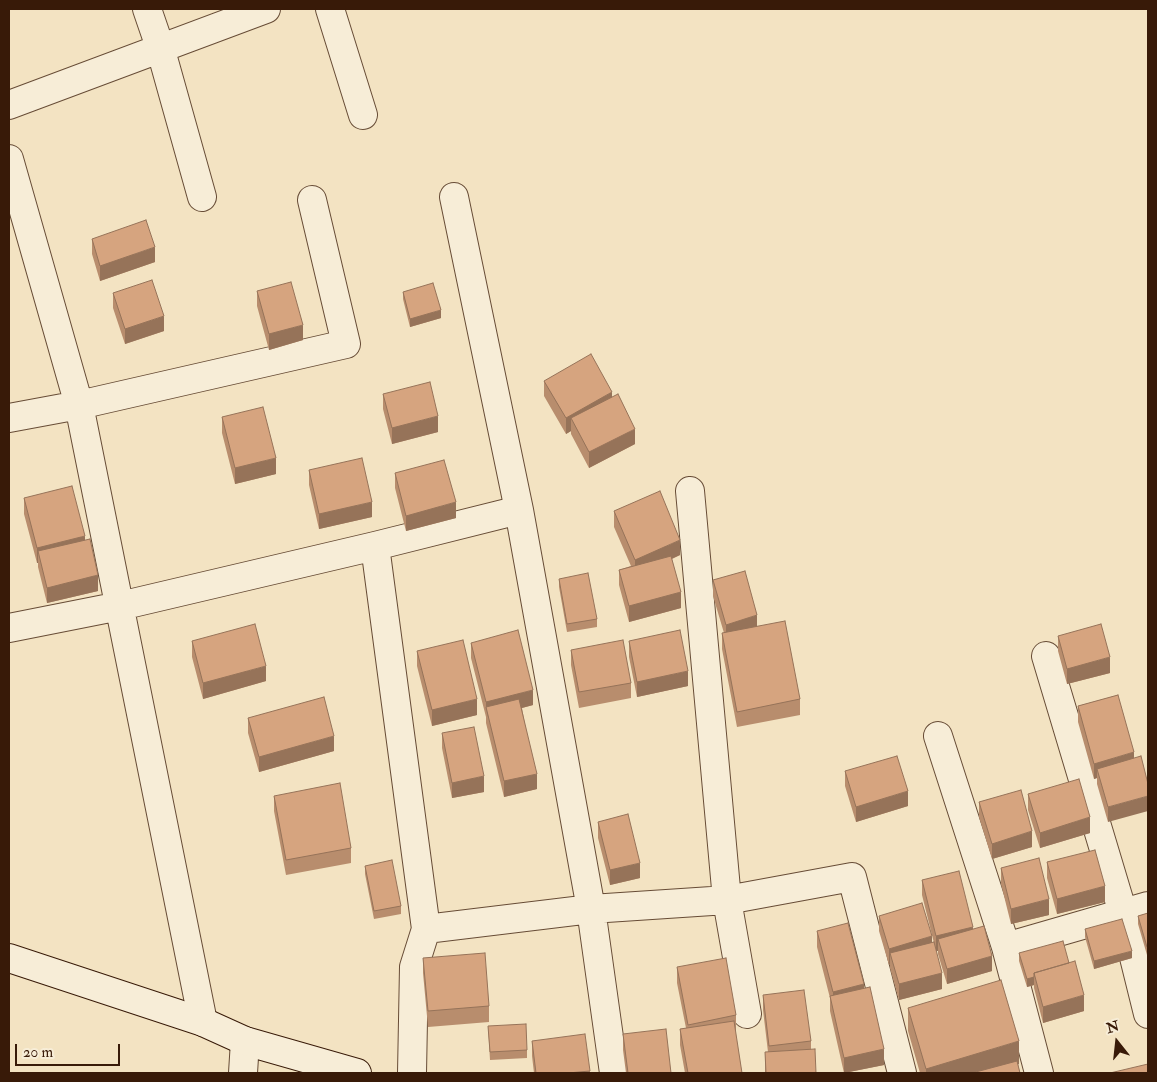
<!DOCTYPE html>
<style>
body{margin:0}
#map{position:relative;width:1157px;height:1082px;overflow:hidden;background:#f3e3c2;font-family:"IM FELL Double Pica",serif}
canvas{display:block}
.frame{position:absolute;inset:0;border:10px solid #381a08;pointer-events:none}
.north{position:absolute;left:1092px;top:1017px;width:50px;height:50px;-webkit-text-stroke:4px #f7edd7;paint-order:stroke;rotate:344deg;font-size:14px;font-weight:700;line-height:20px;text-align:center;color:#381a08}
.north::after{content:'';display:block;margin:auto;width:18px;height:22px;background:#381a08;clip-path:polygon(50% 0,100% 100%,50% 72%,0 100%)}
.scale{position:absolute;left:15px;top:1044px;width:105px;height:22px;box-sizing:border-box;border:2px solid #381a08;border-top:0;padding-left:6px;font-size:15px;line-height:18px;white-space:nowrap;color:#381a08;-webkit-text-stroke:4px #f7edd7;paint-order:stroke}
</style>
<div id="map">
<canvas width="1157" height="1082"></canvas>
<div class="frame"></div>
<div class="north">N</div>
<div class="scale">20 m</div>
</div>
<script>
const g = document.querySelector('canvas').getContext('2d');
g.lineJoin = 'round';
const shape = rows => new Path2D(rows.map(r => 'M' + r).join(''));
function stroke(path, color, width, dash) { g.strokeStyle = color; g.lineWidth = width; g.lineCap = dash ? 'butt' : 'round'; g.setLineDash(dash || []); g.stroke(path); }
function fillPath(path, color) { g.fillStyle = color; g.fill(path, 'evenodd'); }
const street = shape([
 [147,9,160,47,202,197],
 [330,9,363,115],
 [9,105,266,9],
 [9,159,79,405,203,1022],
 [454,197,519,510,591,909,614,1073],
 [9,418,79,405,346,344,312,200],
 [690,491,727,900,747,1014],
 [375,546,426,929,414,967,412,1073],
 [9,628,120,606,375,546,519,510],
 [1046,656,1123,913,1148,1014],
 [938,736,1006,947,1039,1073],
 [426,929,591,909,727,900,852,877,902,1073],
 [1006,947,1148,906],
 [243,1073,245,1041]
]);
const secondary = shape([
 [9,958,203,1022,245,1041,357,1073]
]);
stroke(street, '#674c36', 30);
stroke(secondary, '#381a08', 30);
stroke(street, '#f7edd7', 28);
stroke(secondary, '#f7edd7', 28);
fillPath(shape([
 [92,239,155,262,100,281,92,254],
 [257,291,303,340,269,350,257,306],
 [403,292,441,318,410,327,403,299],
 [113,293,164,331,125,344,113,308],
 [544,381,612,397,635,444,589,468,571,434,571,431,566,434,544,396],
 [383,394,438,432,392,444,383,409],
 [222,417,276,474,235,484,222,433],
 [309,470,372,517,319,529,309,485],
 [395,473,456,518,406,531,395,488],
 [24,498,85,540,98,591,47,603,38,567,38,563,37,563,24,514],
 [614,511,680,555,672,559,681,608,629,622,619,585,619,570,631,566,614,527],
 [559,579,597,619,597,627,567,632,559,587],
 [713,580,757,626,800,699,800,715,737,727,722,649,722,633,724,633,713,596],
 [1058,636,1110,673,1067,684,1058,651],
 [192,641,266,681,203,699,192,657],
 [629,641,688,686,637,697,629,657],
 [471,643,533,705,522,708,537,789,504,797,486,723,486,717,471,658],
 [571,650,631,683,631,698,579,708,571,665],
 [417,651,477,715,432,726,417,666],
 [1118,695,1108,822,1097,784,1097,778,1094,779,1078,722,1078,706],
 [248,718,334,751,259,772,248,733],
 [442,733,484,792,452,798,442,748],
 [845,771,908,806,856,822,845,786],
 [1028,794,1090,833,1040,848,1028,810],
 [274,796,351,848,351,863,286,875,274,811],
 [979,802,1032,847,992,859,979,817],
 [598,822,640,878,610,885,598,838],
 [1047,862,1105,902,1057,914,1047,878],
 [365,866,401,906,401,914,374,919,365,874],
 [1001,868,1049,915,1011,924,1001,884],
 [922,880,973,929,992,971,947,984,938,954,938,951,936,951,922,895],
 [1148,913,1147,955,1138,924,1138,916],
 [879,916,932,942,942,989,899,1000,890,968,890,964,889,965,879,931],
 [1085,929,1132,958,1094,969,1085,937],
 [817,931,864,988,884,1065,844,1073,830,1011,830,998,817,947],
 [1019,953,1084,1011,1043,1023,1034,988,1034,985,1027,987,1019,961],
 [423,958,489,1006,489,1022,428,1027,423,973],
 [677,967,736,1015,736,1030,735,1031,742,1073,685,1073,680,1045,680,1029,686,1028,677,983],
 [763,995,811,1041,811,1049,816,1073,765,1073,765,1052,768,1052,763,1010],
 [908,1008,1019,1064,1018,1064,1020,1073,920,1073,908,1031],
 [488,1026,527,1050,527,1058,490,1060],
 [623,1034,671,1073,626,1073,623,1050],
 [532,1041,590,1071,590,1073,534,1073,532,1056]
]), '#b88d6d');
fillPath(shape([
 [155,247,155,262,100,281,100,266],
 [441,310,441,318,410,327,410,319],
 [164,316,164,331,125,344,125,329],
 [303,325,303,340,269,350,269,334],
 [612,392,612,407,571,418,571,431,566,434,566,418],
 [438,416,438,432,392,444,392,428],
 [635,429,635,444,589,468,589,452],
 [276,458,276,474,235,484,235,468],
 [372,502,372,517,319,529,319,514],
 [456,502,456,518,406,531,406,516],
 [85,536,85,551,38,551,38,563,37,563,37,548],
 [680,540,680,555,635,575,635,560],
 [98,575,98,591,47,603,47,588],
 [681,592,681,608,629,622,629,606],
 [757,615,757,631,726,640,726,625],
 [1110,657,1110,673,1067,684,1067,669],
 [266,666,266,681,203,699,203,683],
 [688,671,688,686,637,697,637,682],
 [533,690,533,705,488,717,486,707,486,718,486,702],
 [477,699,477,715,432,726,432,710],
 [334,736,334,751,259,772,259,757],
 [1134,752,1134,768,1097,769,1097,778,1094,779,1094,764],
 [537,774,537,789,504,797,504,781],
 [484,776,484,792,452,798,452,783],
 [908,791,908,806,856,822,856,807],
 [1148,796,1148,811,1108,822,1108,807],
 [1090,817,1090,833,1040,848,1040,833],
 [1032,831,1032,847,992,859,992,844],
 [640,863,640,878,610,885,610,870],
 [1105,886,1105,902,1057,914,1057,899],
 [1049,899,1049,915,1011,924,1011,909],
 [973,927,973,943,938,939,938,951,936,951,936,936],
 [932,936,932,952,890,953,890,964,889,965,889,949],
 [1132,951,1132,958,1094,969,1094,961],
 [992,956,992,971,947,984,947,969],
 [942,973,942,989,899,1000,899,984],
 [1034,977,1034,985,1027,987,1027,979],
 [864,984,864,1000,833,1008,833,992],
 [1084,995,1084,1011,1043,1023,1043,1007],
 [1019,1041,1019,1064,987,1073,926,1073,926,1069],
 [884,1049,884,1065,844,1073,844,1058]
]), '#967359');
const building = shape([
 [146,220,155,247,100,266,92,239,146,220],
 [152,280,164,316,125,329,113,293,152,280],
 [291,282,303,325,269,334,257,291,291,282],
 [433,283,441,310,410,319,403,292,433,283],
 [591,354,612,392,566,418,544,381,591,354],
 [430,382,438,416,392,428,383,394,430,382],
 [618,394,635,429,589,452,571,418,618,394],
 [263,407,276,458,235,468,222,417,263,407],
 [362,458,372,502,319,514,309,470,362,458],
 [444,460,456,502,406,516,395,473,444,460],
 [72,486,85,536,37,548,24,498,72,486],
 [660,491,680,540,635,560,614,511,660,491],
 [90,539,98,575,47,588,38,551,90,539],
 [671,556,681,592,629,606,619,570,671,556],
 [745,571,757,615,726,625,713,580,745,571],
 [588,573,597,619,567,624,559,579,588,573],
 [785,621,800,699,737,712,722,633,785,621],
 [255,624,266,666,203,683,192,641,255,624],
 [1101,624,1110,657,1067,669,1058,636,1101,624],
 [518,630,533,690,486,702,471,643,518,630],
 [680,630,688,671,637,682,629,641,680,630],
 [463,640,477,699,432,710,417,651,463,640],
 [623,640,631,683,579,692,571,650,623,640],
 [1118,695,1134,752,1094,764,1078,706,1118,695],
 [324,697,334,736,259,757,248,718,324,697],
 [519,699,537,774,504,781,486,707,519,699],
 [474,727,484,776,452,783,442,733,474,727],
 [897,756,908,791,856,807,845,771,897,756],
 [1141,756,1148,784,1148,796,1108,807,1097,769,1141,756],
 [1079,779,1090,817,1040,833,1028,794,1079,779],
 [340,783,351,848,286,860,274,796,340,783],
 [1021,790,1032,831,992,844,979,802,1021,790],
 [628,814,640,863,610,870,598,822,628,814],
 [1095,850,1105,886,1057,899,1047,862,1095,850],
 [1039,858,1049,899,1011,909,1001,868,1039,858],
 [392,860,401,906,374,911,365,866,392,860],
 [959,871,973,927,936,936,922,880,959,871],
 [922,903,932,936,889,949,879,916,922,903],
 [1148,913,1148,947,1147,947,1138,916,1148,913],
 [1122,919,1132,951,1094,961,1085,929,1122,919],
 [848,923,864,984,833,992,817,931,848,923],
 [984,926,992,956,947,969,938,939,984,926],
 [1063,941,1069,963,1034,973,1034,977,1027,979,1019,953,1063,941],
 [934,942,942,973,899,984,890,953,934,942],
 [485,953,489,1006,428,1011,423,958,485,953],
 [726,958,736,1015,688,1025,677,967,726,958],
 [1075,961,1084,995,1043,1007,1034,973,1075,961],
 [1001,980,1019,1041,926,1069,908,1008,1001,980],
 [870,987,884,1049,844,1058,830,996,870,987],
 [804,990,811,1041,769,1046,763,995,804,990],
 [734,1021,742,1073,688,1073,680,1029,734,1021],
 [526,1024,527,1050,490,1052,488,1026,526,1024],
 [666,1029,671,1073,628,1073,623,1034,666,1029],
 [585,1034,590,1071,568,1073,536,1073,532,1041,585,1034],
 [815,1049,816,1073,766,1073,765,1052,815,1049],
 [1017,1061,1020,1073,972,1073,1017,1061],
 [1148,1064,1148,1073,1110,1073,1148,1064]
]);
fillPath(building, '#d6a47f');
stroke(building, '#967359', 1);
</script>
